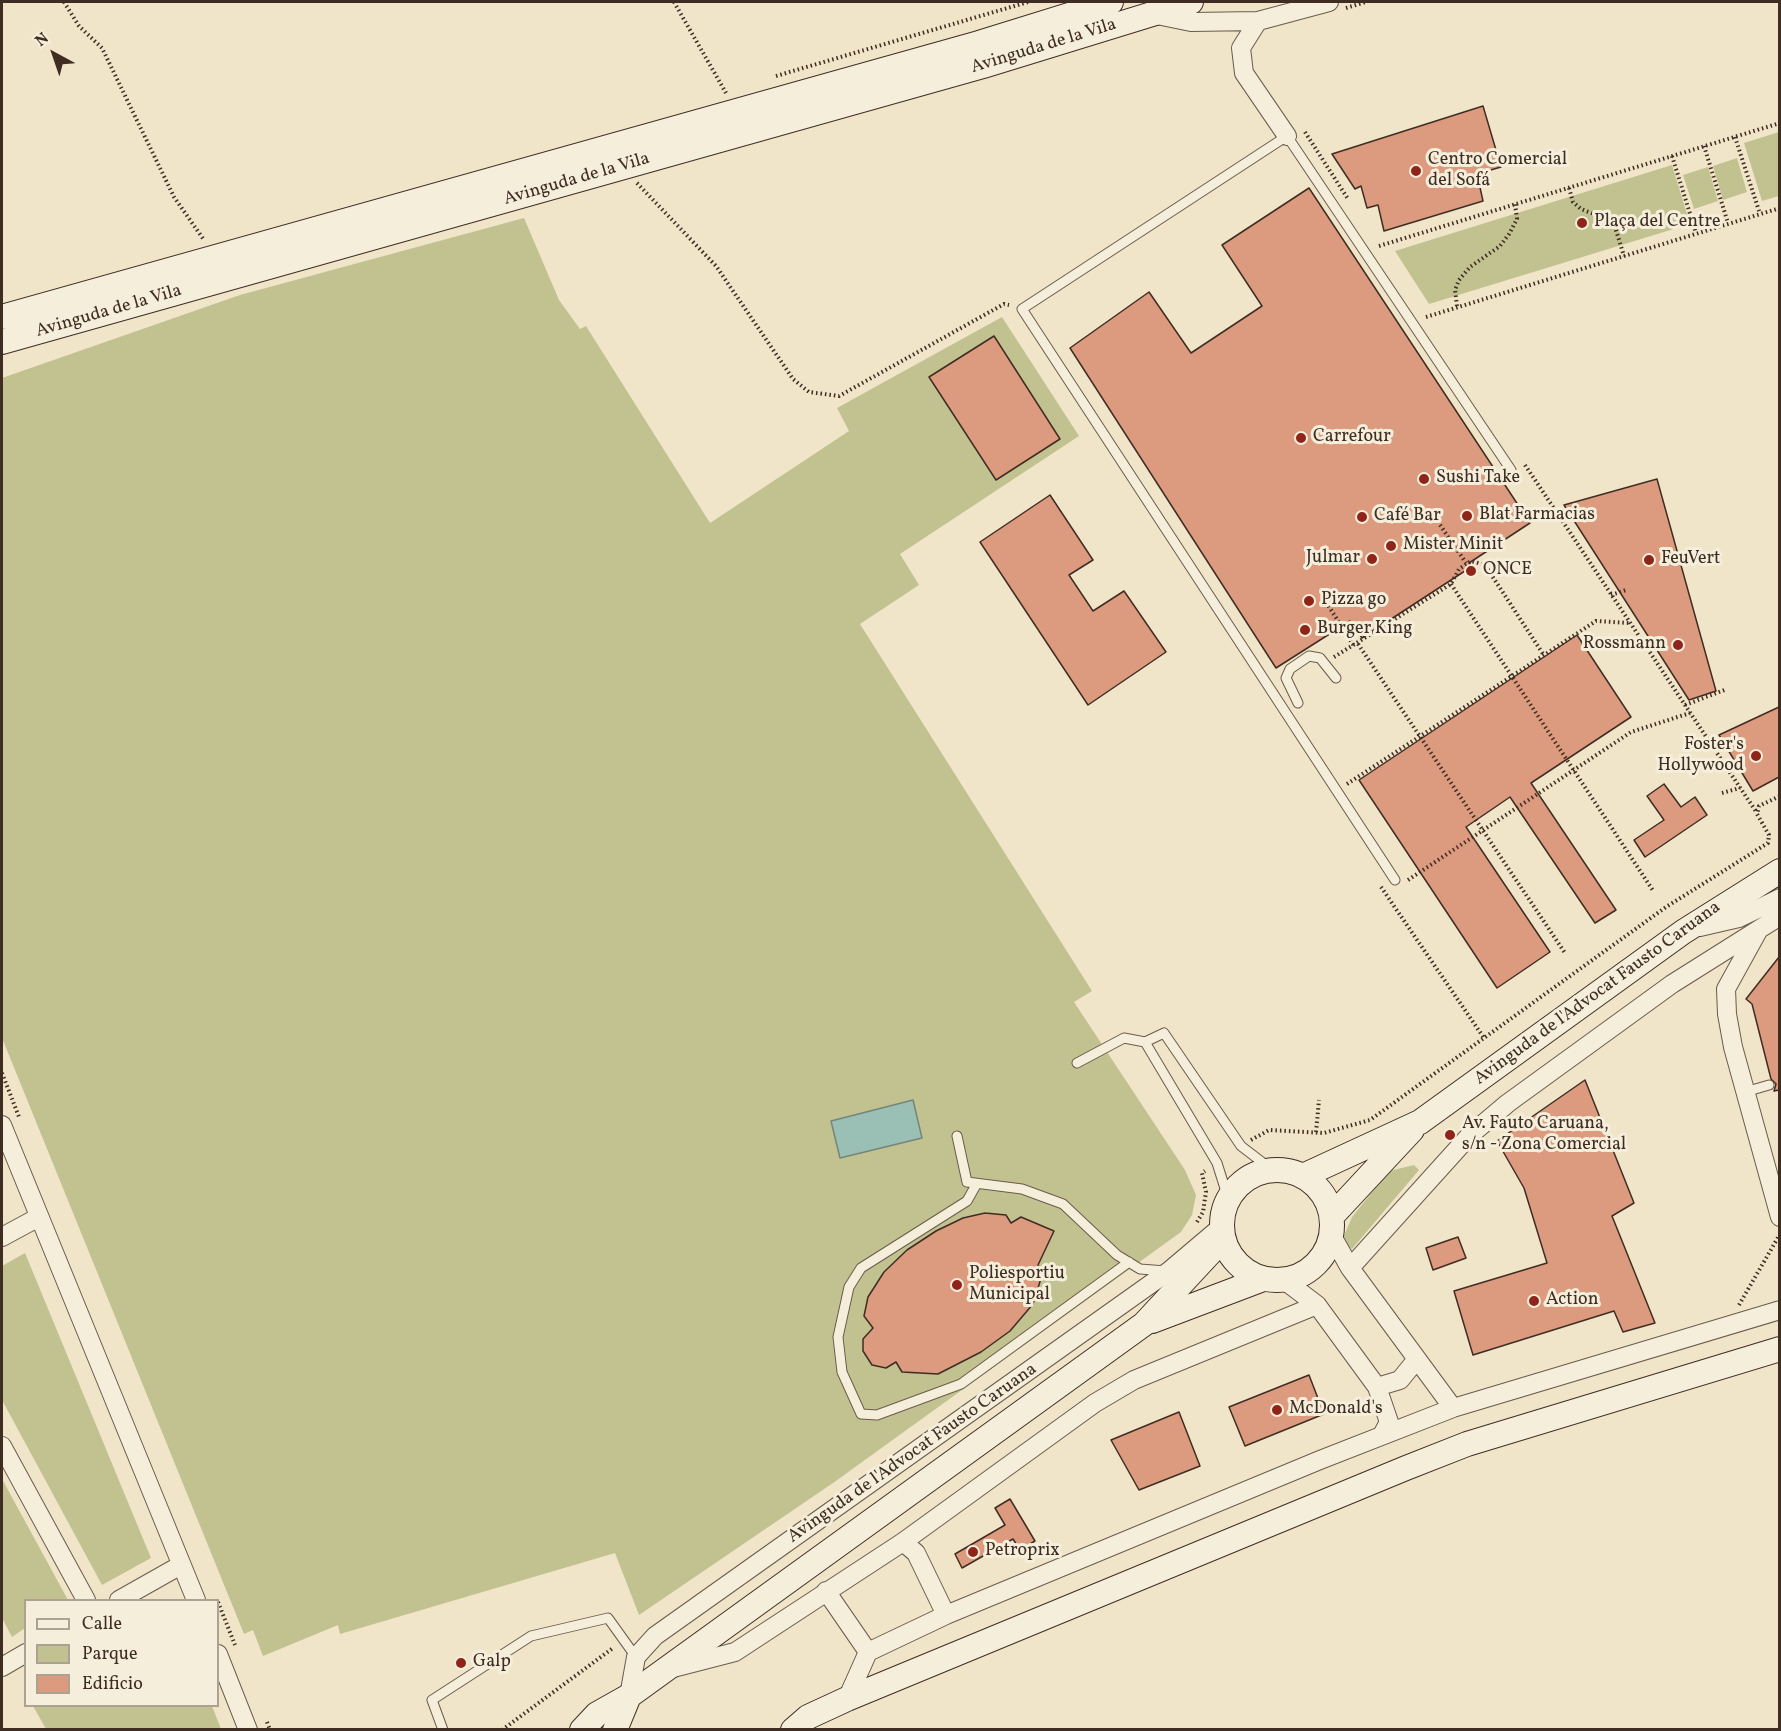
<!DOCTYPE html>
<meta charset="utf-8">
<style>
body{margin:0}
#map{position:relative;width:1781px;height:1731px;overflow:hidden;background:#f0e5c8;font-family:Vollkorn,serif}
canvas{display:block}
.frame{position:absolute;inset:0;border:3px solid #3f2d24;pointer-events:none}
.legend{position:absolute;left:24px;top:1599px;width:195px;height:108px;box-sizing:border-box;background:#f5eedb;border:2px solid #aca192;margin:0;padding:8px 10px;list-style:none;font-size:18px;color:#3f2d24}
.legend li{display:flex;align-items:center;gap:12px;height:30px}
.legend b{width:30px;border:2px solid #aca192}
.north{position:absolute;left:24px;top:24px;width:60px;height:60px;-webkit-text-stroke:4px #f5eedb;paint-order:stroke;rotate:320deg;font-size:16px;font-weight:700;line-height:24px;text-align:center;color:#3f2d24}
.north::after{content:'';display:block;margin:auto;width:21px;height:27px;background:#3f2d24;clip-path:polygon(50% 0,100% 100%,50% 72%,0 100%)}
</style>
<div id="map">
<canvas width="1781" height="1731"></canvas>
<div class="frame"></div>
<ul class="legend">
<li><b style="height:8px;background:#f5eedb"></b>Calle</li>
<li><b style="height:16px;background:#c2c290"></b>Parque</li>
<li><b style="height:16px;background:#dc9a7f"></b>Edificio</li>
</ul>
<div class="north">N</div>
</div>
<script>
const g = document.querySelector('canvas').getContext('2d');
g.lineJoin = 'round';
function fillPath(path, color) { g.fillStyle = color; g.fill(path, 'evenodd'); }
const shape = rows => new Path2D(rows.map(r => 'M' + r).join(''));
function stroke(path, color, width, dash) { g.strokeStyle = color; g.lineWidth = width; g.lineCap = dash ? 'butt' : 'round'; g.setLineDash(dash || []); g.stroke(path); }
function label(font, color, halo, rows, align = 'center') {
  g.font = font + ' Vollkorn,serif'; g.lineWidth = 6; g.setLineDash([]); g.textBaseline = 'middle'; g.strokeStyle = halo; g.fillStyle = color; for (const [text, x, y, turn = 0] of rows) {
    g.save(); g.translate(x, y); g.rotate((+turn || 0) * Math.PI / 180); g.textAlign = isNaN(turn) ? turn : align; if (halo) g.strokeText(text, 0, 0); g.fillText(text, 0, 0); g.restore();
  }
}
fillPath(shape([
 [1779,132,1779,196,1762,201,1744,143],
 [1737,158,1747,192,1723,200,1713,166],
 [1672,165,1690,224,1429,304,1395,251],
 [1708,167,1718,201,1694,209,1683,175],
 [524,218,559,300,580,329,586,326,710,523,849,431,837,408,1002,317,1079,436,900,554,919,585,860,624,1092,991,1074,1002,1185,1170,1196,1195,1192,1215,1181,1232,833,1483,639,1615,615,1553,340,1634,338,1625,263,1656,253,1630,244,1634,2,1038,2,378,240,295],
 [1414,1165,1419,1170,1352,1249,1347,1245,1344,1236,1352,1217,1389,1171],
 [25,1253,151,1558,102,1585,2,1400,2,1266],
 [2,1479,68,1600,26,1600,25,1628,12,1637,2,1618],
 [33,1706,212,1706,221,1729,46,1729]
]), '#c2c290');
const water = shape([
 [913,1100,922,1138,840,1158,831,1121,913,1100]
]);
fillPath(water, '#9abfb4');
stroke(water, '#76857a', 1.5);
const building = shape([
 [1483,106,1501,167,1477,174,1483,201,1384,231,1378,205,1367,208,1361,186,1355,189,1332,154,1483,106],
 [1309,188,1530,523,1469,563,1471,567,1362,638,1350,621,1276,668,1070,348,1149,292,1191,353,1262,306,1222,245,1309,188],
 [994,336,1060,439,996,480,929,377,994,336],
 [1657,479,1716,691,1689,700,1564,505,1657,479],
 [1050,495,1093,560,1069,575,1093,611,1124,591,1166,652,1088,705,980,542,1050,495],
 [1577,635,1631,717,1531,783,1616,910,1595,923,1510,797,1466,827,1550,952,1497,988,1359,780,1577,635],
 [1779,707,1779,777,1753,791,1719,735,1779,707],
 [1664,784,1681,807,1695,797,1707,815,1645,857,1634,840,1664,820,1647,796,1664,784],
 [1779,957,1779,1090,1774,1091,1776,1084,1771,1079,1752,1004,1746,999,1779,957],
 [1585,1080,1634,1203,1612,1216,1655,1323,1623,1332,1614,1311,1473,1355,1454,1291,1547,1263,1524,1188,1497,1141,1585,1080],
 [985,1213,1006,1215,1011,1223,1021,1217,1054,1231,1038,1265,1043,1272,1033,1304,1010,1331,981,1352,938,1374,902,1372,896,1362,886,1368,872,1365,863,1351,863,1339,873,1328,864,1316,868,1297,884,1272,907,1250,936,1231,963,1218,985,1213],
 [1458,1237,1466,1258,1433,1270,1426,1248,1458,1237],
 [1309,1375,1324,1414,1245,1446,1229,1407,1309,1375],
 [1179,1412,1200,1466,1139,1490,1111,1440,1179,1412],
 [1010,1499,1035,1541,1020,1550,1013,1539,962,1568,955,1554,1005,1525,995,1508,1010,1499]
]);
fillPath(building, '#dc9a7f');
stroke(building, '#3f2d24', 1.5);
const lane = shape([
 [1298,703,1286,678,1290,669,1309,656,1320,658,1336,678],
 [1395,880,1022,309,1287,136,1511,470],
 [1145,1042,1217,1163,1228,1198],
 [1077,1063,1124,1038,1145,1042,1164,1033,1241,1146,1271,1169],
 [1745,1092,1769,1085],
 [957,1136,967,1182,1022,1189,1063,1204,1117,1255,1140,1269,1166,1271],
 [976,1185,967,1201,861,1268,849,1287,838,1337,842,1372,861,1414,877,1415,961,1384,1129,1262],
 [443,1730,432,1700,531,1636,608,1618,636,1657]
]);
const street = shape([
 [1152,14,1191,22,1258,21,1329,2],
 [1258,21,1241,48,1244,73,1287,136],
 [1700,927,1739,918,1780,898],
 [1758,931,1726,989,1727,1014,1733,1047,1780,1217],
 [2,1125,196,1600],
 [1332,1236,1350,1268,1453,1408],
 [2,1237,39,1217],
 [1350,1268,1470,1135,1508,1103,1672,984,1780,916],
 [1284,1280,1317,1305,1377,1387,1389,1422,1382,1435],
 [1377,1387,1400,1380,1417,1359],
 [2,1446,86,1600],
 [903,1542,916,1553,946,1615],
 [826,1591,868,1652],
 [119,1600,181,1565],
 [218,1654,248,1730],
 [2,1667,26,1653],
 [673,1668,735,1652,903,1542,1095,1403,1134,1380,1317,1305],
 [629,1696,636,1657,655,1636,1169,1271,1221,1227],
 [847,1699,868,1652,946,1615,1320,1460,1453,1408,1780,1310]
]);
const secondary = shape([
 [2,317,979,43,1111,2],
 [2,342,983,66,1191,2],
 '1222 1225a55 55 0 1 1 110 0a55 55 0 1 1-110 0Z',
 [1303,1176,1420,1122,1683,932,1780,871],
 [1332,1216,1412,1130],
 [1152,1321,1263,1279],
 [582,1730,597,1714,629,1696,1144,1324,1222,1240],
 [615,1730,629,1696],
 [793,1730,808,1717,847,1699,1406,1468,1467,1444,1780,1349]
]);
stroke(lane, '#6b5b4d', 11);
stroke(street, '#6b5b4d', 20);
stroke(secondary, '#3f2d24', 26);
stroke(shape([
 [64,2,79,26,102,48,174,197,204,240],
 [674,2,726,93],
 [1346,8,1366,2],
 [776,76,1028,2],
 [1305,132,1348,199],
 [1735,137,1760,214],
 [1704,146,1728,223],
 [1672,156,1696,233],
 [637,183,716,266,793,379,809,392,839,396,1004,304,1009,305],
 [1569,188,1573,202,1581,209,1609,220,1615,227,1624,256],
 [1379,246,1780,123],
 [1457,306,1455,290,1459,280,1470,267,1500,246,1509,234,1517,219,1515,204],
 [1426,317,1780,208],
 [1525,465,1757,813],
 [1440,525,1466,563],
 [1451,584,1654,892],
 [1611,595,1626,590],
 [1326,602,1354,646],
 [1358,644,1565,953],
 [1334,657,1451,584,1459,569,1471,561,1485,565,1543,654],
 [1685,705,1727,689],
 [1347,784,1596,621,1629,623],
 [1722,793,1740,788],
 [1408,880,1631,732,1690,713],
 [1381,887,1484,1038],
 [2,1073,19,1117],
 [1316,1132,1319,1100],
 [1251,1140,1269,1130,1324,1133,1370,1120,1666,907,1768,843,1769,835,1757,814,1759,806,1780,796],
 [1197,1222,1203,1212,1206,1192,1202,1173,1205,1171],
 [1739,1305,1780,1234],
 [218,1602,235,1645],
 [267,1722,270,1730],
 [502,1730,613,1648]
]), '#3f2d24', 4, [1.5, 3]);
stroke(lane, '#f5eedb', 9);
stroke(street, '#f5eedb', 18);
stroke(secondary, '#f5eedb', 24);
for (const [x, y, r, color] of [
 [1416,171,6,"#8f2418"],
 [1582,223,6,"#8f2418"],
 [1301,438,6,"#8f2418"],
 [1424,479,6,"#8f2418"],
 [1467,516,6,"#8f2418"],
 [1362,517,6,"#8f2418"],
 [1391,546,6,"#8f2418"],
 [1372,559,6,"#8f2418"],
 [1649,560,6,"#8f2418"],
 [1471,571,6,"#8f2418"],
 [1309,601,6,"#8f2418"],
 [1305,630,6,"#8f2418"],
 [1678,645,6,"#8f2418"],
 [1756,756,6,"#8f2418"],
 [1450,1135,6,"#8f2418"],
 [957,1285,6,"#8f2418"],
 [1534,1301,6,"#8f2418"],
 [1277,1410,6,"#8f2418"],
 [973,1552,6,"#8f2418"],
 [461,1663,6,"#8f2418"]
]) { const dot = new Path2D(); dot.arc(x, y, r, 0, 2 * Math.PI); g.fillStyle = color; g.fill(dot); stroke(dot, '#f5eedb', 2); }
label('18px', '#3f2d24', '#f5eedb', [
 ["Avinguda de la Vila",1044,47,-17],
 ["Avinguda de la Vila",577,180,-16],
 ["Avinguda de la Vila",109,312,-16],
 ["Avinguda de l'Advocat Fausto Caruana",1598,994,-36],
 ["Avinguda de l'Advocat Fausto Caruana",913,1454,-35]
]);
label('18px', '#3f2d24', '#f5eedb', [
 ["Centro Comercial",1428,161],
 ["del Sofá",1428,182],
 ["Plaça del Centre",1594,223],
 ["Carrefour",1313,438],
 ["Sushi Take",1436,479],
 ["Blat Farmacias",1479,516],
 ["Café Bar",1374,517],
 ["Mister Minit",1403,546],
 ["Julmar",1360,559,"right"],
 ["FeuVert",1661,560],
 ["ONCE",1483,571],
 ["Pizza go",1321,601],
 ["Burger King",1317,630],
 ["Rossmann",1666,645,"right"],
 ["Foster's",1744,746,"right"],
 ["Hollywood",1744,767,"right"],
 ["Av. Fauto Caruana,",1462,1125],
 ["s/n - Zona Comercial",1462,1146],
 ["Poliesportiu",969,1275],
 ["Municipal",969,1296],
 ["Action",1546,1301],
 ["McDonald's",1289,1410],
 ["Petroprix",985,1552],
 ["Galp",473,1663]
], 'left');
</script>
